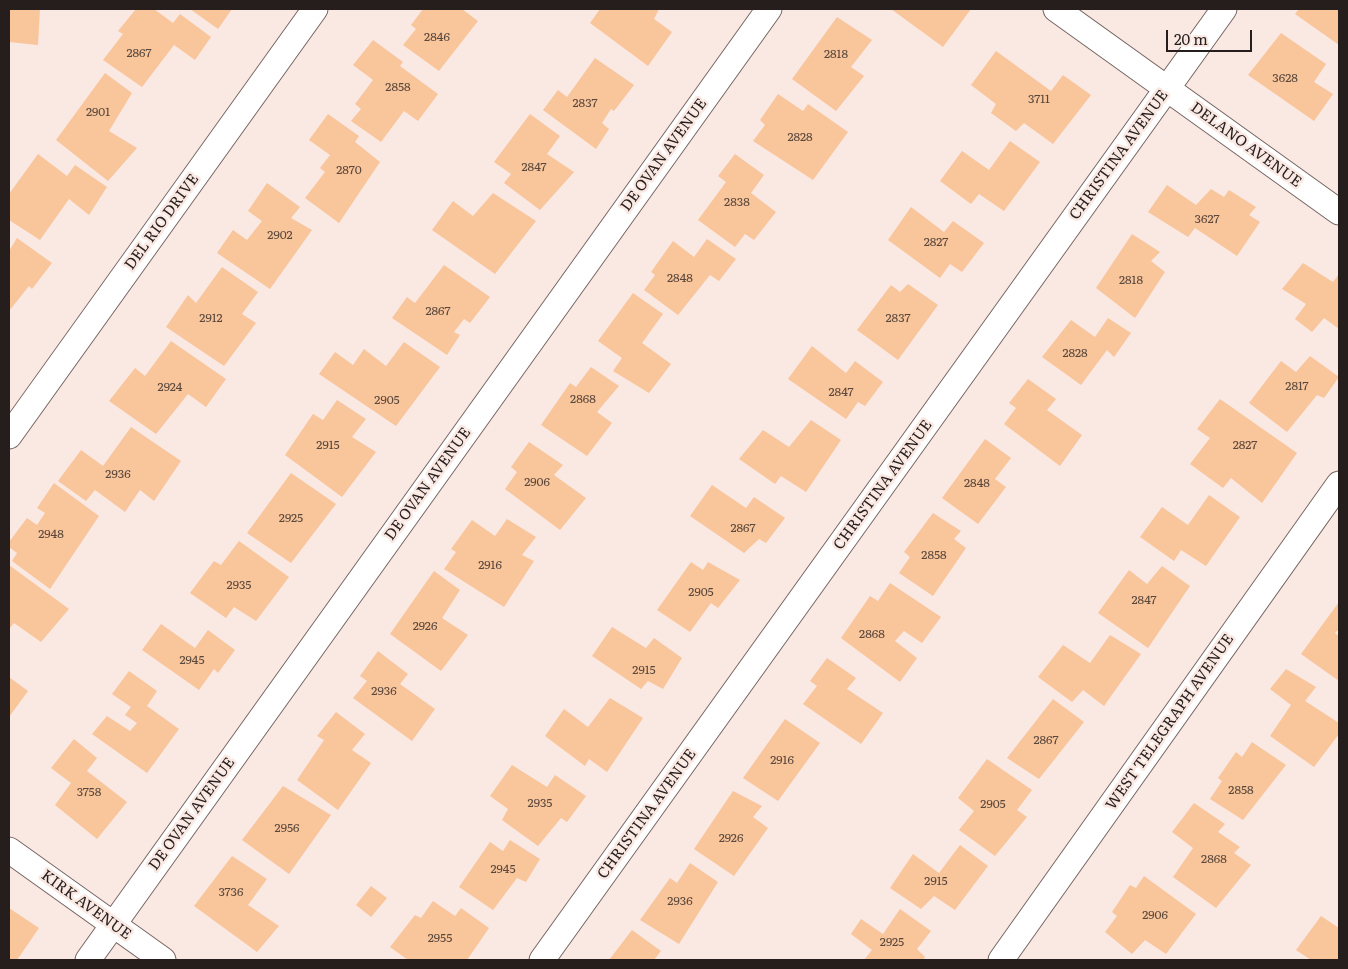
<!DOCTYPE html>
<style>
body{margin:0}
#map{position:relative;width:1348px;height:969px;overflow:hidden;background:#fae8e3;font-family:Literata,serif}
canvas{display:block}
.frame{position:absolute;inset:0;border:10px solid #251e1c;pointer-events:none}
.scale{position:absolute;left:1166px;top:30px;width:86px;height:22px;box-sizing:border-box;border:2px solid #251e1c;border-top:0;padding-left:6px;font-size:15px;line-height:18px;white-space:nowrap;color:#251e1c;-webkit-text-stroke:4px #fae8e3;paint-order:stroke}
</style>
<div id="map">
<canvas width="1348" height="969"></canvas>
<div class="frame"></div>
<div class="scale">20 m</div>
</div>
<script>
const g = document.querySelector('canvas').getContext('2d');
g.lineJoin = 'round';
function fillPath(path, color) { g.fillStyle = color; g.fill(path, 'evenodd'); }
const shape = rows => new Path2D(rows.map(r => 'M' + r).join(''));
function stroke(path, color, width, dash) { g.strokeStyle = color; g.lineWidth = width; g.lineCap = dash ? 'butt' : 'round'; g.setLineDash(dash || []); g.stroke(path); }
function label(font, color, halo, rows, align = 'center') {
  g.font = font + ' Literata,serif'; g.lineWidth = 5; g.setLineDash([]); g.textBaseline = 'middle'; g.strokeStyle = halo; g.fillStyle = color; for (const [text, x, y, turn = 0] of rows) {
    g.save(); g.translate(x, y); g.rotate((+turn || 0) * Math.PI / 180); g.textAlign = isNaN(turn) ? turn : align; if (halo) g.strokeText(text, 0, 0); g.fillText(text, 0, 0); g.restore();
  }
}
fillPath(shape([
 [9,9,40,9,38,45,9,42],
 [136,9,154,9,173,23,180,14,211,37,195,60,174,45,142,87,103,60,123,34,118,31],
 [190,9,232,9,218,29],
 [423,9,462,9,478,21,439,71,403,45,416,29,411,25],
 [600,9,659,9,654,19,672,32,648,66,590,23],
 [891,9,971,9,943,47],
 [1299,9,1339,9,1339,45,1295,14],
 [837,17,872,40,851,67,864,76,836,111,792,79],
 [1281,33,1326,64,1314,82,1333,94,1314,121,1248,75],
 [373,40,403,62,400,66,438,94,418,121,404,111,381,142,351,121,361,109,355,104,373,80,353,65],
 [996,51,1051,91,1063,75,1091,95,1053,144,1024,123,1016,131,991,113,996,104,971,85],
 [595,58,634,85,614,111,611,109,602,123,609,129,596,149,543,110,558,90,567,97],
 [105,73,132,93,109,131,137,148,108,181,56,140],
 [778,94,803,111,808,104,848,132,813,180,753,141,765,125,760,120],
 [328,114,359,136,355,142,380,162,339,223,305,198,325,172,320,168,330,155,309,140],
 [530,114,560,136,547,154,574,172,540,210,504,183,511,174,494,162],
 [1010,141,1040,162,1004,211,979,194,971,204,940,181,962,151,989,170],
 [38,154,67,176,75,165,107,187,89,215,69,199,40,240,9,220,9,194],
 [735,154,764,175,751,193,776,212,754,240,745,234,735,247,698,220,726,182,718,176],
 [267,183,300,207,291,218,312,230,270,289,217,253,233,230,247,240,262,221,248,211],
 [1167,185,1196,205,1211,189,1224,197,1229,190,1256,207,1249,215,1260,222,1237,256,1195,228,1188,237,1148,212],
 [493,193,536,221,495,274,432,230,453,201,473,216],
 [911,207,944,232,953,221,984,243,962,272,950,264,940,278,888,240],
 [1132,234,1160,252,1151,261,1165,272,1135,318,1096,288],
 [17,238,52,263,32,289,29,286,9,311,9,251],
 [707,239,736,259,719,281,710,275,678,315,644,290,655,275,651,272,673,241,694,257],
 [1303,263,1333,282,1339,274,1339,329,1324,318,1312,332,1295,319,1306,304,1282,289],
 [444,265,490,297,470,323,464,319,454,332,460,335,447,355,392,318,407,297,415,303],
 [222,267,258,292,242,314,256,323,224,366,166,327,188,295,196,303],
 [908,284,938,305,898,360,857,330,891,285,900,292],
 [633,293,663,314,642,343,671,364,649,393,613,371,622,358,598,341],
 [1108,318,1131,333,1114,357,1107,350,1081,385,1042,357,1071,320,1095,337],
 [171,341,226,379,206,407,188,394,156,434,109,401,135,368,145,376],
 [404,342,440,367,396,426,319,374,335,352,353,365,364,349,386,366],
 [812,346,846,373,855,361,883,382,865,406,858,402,846,419,788,379],
 [1310,356,1339,377,1324,398,1317,395,1287,432,1249,403,1281,361,1296,372],
 [591,367,619,386,597,412,612,423,587,456,541,425,570,383,576,387],
 [1028,379,1056,399,1047,410,1082,435,1060,466,1004,424,1016,408,1009,403],
 [1220,399,1297,453,1262,503,1231,478,1223,488,1190,464,1210,438,1197,429],
 [337,400,366,419,352,437,376,452,342,497,285,455,313,414,323,420],
 [811,420,841,440,806,492,781,476,775,484,739,459,763,430,789,447],
 [131,427,181,461,154,501,140,490,125,512,95,490,86,501,58,481,81,450,103,466],
 [985,439,1011,458,995,479,1006,487,978,524,942,498],
 [529,442,563,465,554,475,586,498,560,530,505,489,517,472,511,467],
 [291,473,336,504,291,563,247,533],
 [54,483,99,516,50,589,12,561,17,553,9,547,9,542,27,518,37,525,45,513,37,508],
 [712,485,746,508,754,497,785,518,766,543,759,539,744,553,690,516],
 [1209,495,1240,517,1206,566,1181,550,1174,561,1140,537,1162,507,1188,525],
 [933,513,961,531,954,539,966,548,933,596,899,573,910,557,904,552],
 [507,519,536,537,522,555,534,561,504,607,444,569,456,552,451,549,472,520,495,536],
 [239,541,289,577,256,621,234,607,226,618,190,593,214,561,221,565],
 [691,562,703,570,708,562,740,580,718,608,711,603,690,632,657,610],
 [9,565,69,609,41,642,14,623,9,629],
 [1162,566,1190,586,1148,648,1098,613,1129,570,1147,584],
 [434,571,460,590,442,618,468,635,441,671,390,634],
 [890,583,941,617,922,643,904,631,895,641,917,658,900,682,841,638,870,596,878,601],
 [1339,602,1339,629,1335,633,1339,636,1339,681,1301,654],
 [161,624,195,648,208,630,235,650,218,673,214,669,199,690,142,650],
 [612,627,646,648,654,638,682,658,663,689,648,681,641,689,592,656],
 [1110,635,1141,654,1104,706,1083,690,1072,702,1038,677,1063,645,1090,663],
 [378,651,408,674,400,684,435,709,412,741,353,698,367,681,360,676],
 [827,658,856,678,847,689,883,713,861,744,803,704,817,686,810,681],
 [1286,669,1316,687,1305,701,1339,723,1339,734,1314,767,1270,736,1291,705,1270,689],
 [129,671,157,691,147,706,179,729,147,773,92,734,107,716,130,731,137,723,125,715,131,707,112,694],
 [9,677,28,691,9,717],
 [610,698,643,718,607,772,589,759,585,766,545,736,564,709,588,727],
 [1053,699,1084,722,1039,779,1007,758],
 [336,712,365,734,352,750,371,763,338,810,297,780,324,740,317,736],
 [785,719,820,743,778,801,743,778],
 [74,739,97,758,87,771,127,802,97,839,55,805,71,783,51,768],
 [1252,742,1286,765,1243,820,1210,799,1222,781,1218,778,1236,752,1242,757],
 [987,759,1032,790,1017,810,1027,817,995,856,959,830,974,811,958,798],
 [512,765,547,787,555,775,586,796,567,822,561,818,538,846,502,820,508,809,490,796],
 [283,786,331,815,289,874,242,840],
 [733,791,762,806,753,817,768,828,734,876,694,849],
 [1194,803,1225,824,1218,832,1240,847,1234,853,1251,865,1216,908,1173,877,1193,848,1172,832],
 [510,840,540,859,526,882,517,878,493,910,459,887,490,842,503,851],
 [960,845,988,866,955,910,934,896,921,909,890,888,913,854,939,873],
 [232,856,267,879,248,905,279,926,257,952,194,906],
 [690,863,718,882,679,944,640,920,670,878,677,883],
 [1144,876,1196,914,1166,954,1145,940,1132,954,1105,932,1117,916,1112,912,1130,885,1136,888],
 [371,886,387,898,371,917,356,905],
 [433,901,455,916,461,908,489,928,467,960,408,960,390,947,415,915,421,918],
 [9,908,39,928,17,960,9,960],
 [900,909,931,931,917,949,925,957,923,960,864,960,872,950,851,934,861,919,883,934],
 [1321,916,1339,928,1339,960,1311,960,1296,950],
 [632,930,661,951,654,960,609,960]
]), '#f9c59b');
const street = shape([
 [1056,9,1339,212],
 [9,436,315,9],
 [9,850,163,960],
 [88,960,769,9],
 [542,960,1224,9],
 [1001,960,1339,484]
]);
stroke(street, '#766662', 27);
stroke(street, '#fff', 25);
label('12px', '#5a483c', null, [
 ["2846",437,37],
 ["2867",139,53],
 ["2818",836,54],
 ["3628",1285,78],
 ["2858",398,87],
 ["3711",1039,99],
 ["2837",585,103],
 ["2901",98,112],
 ["2828",800,137],
 ["2847",534,167],
 ["2870",349,170],
 ["2838",737,202],
 ["3627",1207,219],
 ["2902",280,235],
 ["2827",936,242],
 ["2848",680,278],
 ["2818",1131,280],
 ["2867",438,311],
 ["2912",211,318],
 ["2837",898,318],
 ["2828",1075,353],
 ["2817",1297,386],
 ["2924",170,387],
 ["2847",841,392],
 ["2868",583,399],
 ["2905",387,400],
 ["2915",328,445],
 ["2827",1245,445],
 ["2936",118,474],
 ["2906",537,482],
 ["2848",977,483],
 ["2925",291,518],
 ["2867",743,528],
 ["2948",51,534],
 ["2858",934,555],
 ["2916",490,565],
 ["2935",239,585],
 ["2905",701,592],
 ["2847",1144,600],
 ["2926",425,626],
 ["2868",872,634],
 ["2945",192,660],
 ["2915",644,670],
 ["2936",384,691],
 ["2867",1046,740],
 ["2916",782,760],
 ["2858",1241,790],
 ["3758",89,792],
 ["2935",540,803],
 ["2905",993,804],
 ["2956",287,828],
 ["2926",731,838],
 ["2868",1214,859],
 ["2945",503,869],
 ["2915",936,881],
 ["3736",231,892],
 ["2936",680,901],
 ["2906",1155,915],
 ["2955",440,938],
 ["2925",892,942]
]);
label('15px', '#251e1c', '#fae8e3', [
 ["DELANO AVENUE",1246,145,36],
 ["DE OVAN AVENUE",664,155,-54],
 ["CHRISTINA AVENUE",1119,155,-54],
 ["DEL RIO DRIVE",162,222,-54],
 ["DE OVAN AVENUE",428,484,-54],
 ["CHRISTINA AVENUE",883,485,-54],
 ["WEST TELEGRAPH AVENUE",1170,722,-55],
 ["DE OVAN AVENUE",192,814,-54],
 ["CHRISTINA AVENUE",647,814,-54],
 ["KIRK AVENUE",86,905,36]
]);
</script>
